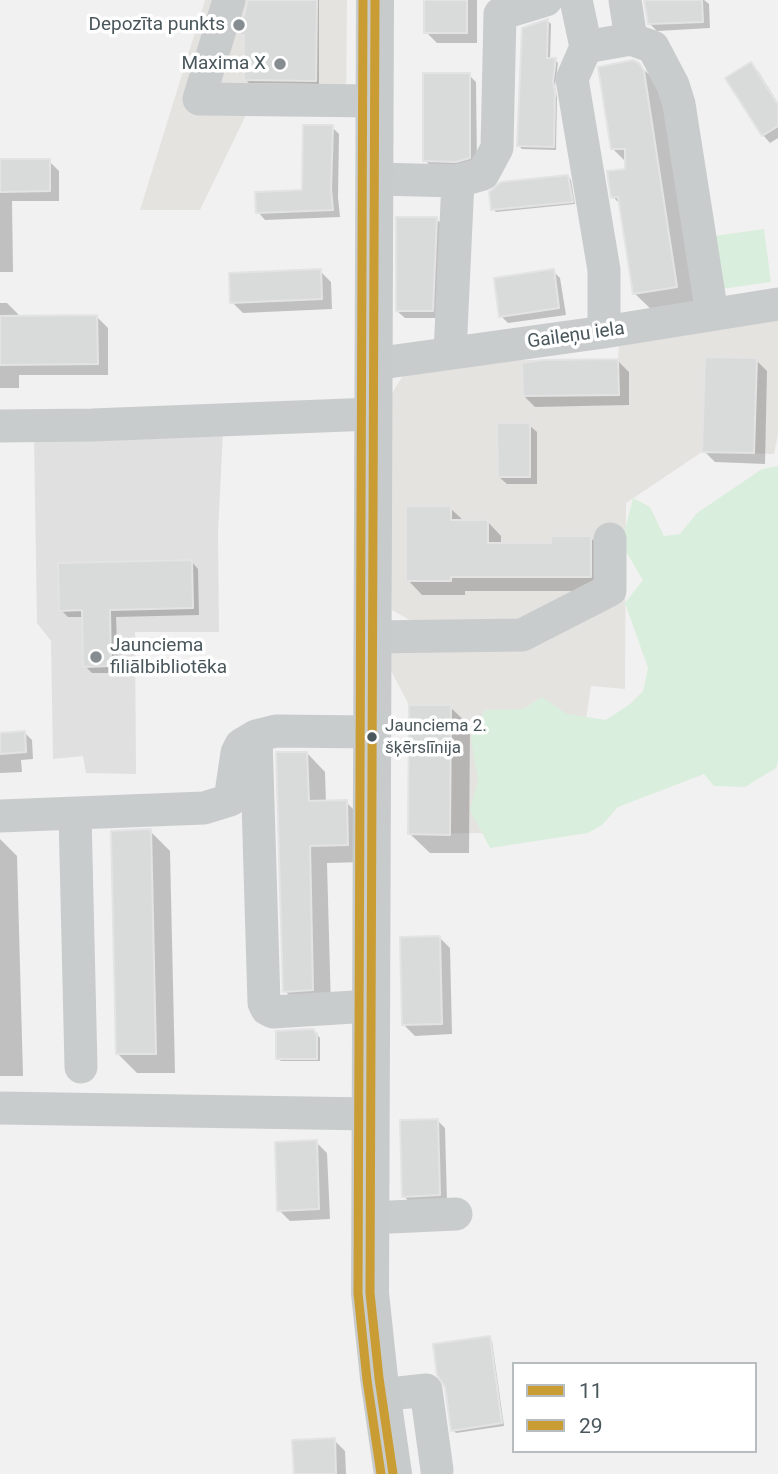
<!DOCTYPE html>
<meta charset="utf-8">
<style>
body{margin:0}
#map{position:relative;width:778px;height:1474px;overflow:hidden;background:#f2f1f1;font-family:Roboto,sans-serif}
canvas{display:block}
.legend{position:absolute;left:512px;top:1362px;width:245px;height:91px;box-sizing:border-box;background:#fff;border:2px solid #b7bcbe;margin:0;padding:9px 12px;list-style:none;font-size:21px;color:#4a575c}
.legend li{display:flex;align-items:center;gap:14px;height:35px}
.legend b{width:35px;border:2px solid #b7bcbe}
</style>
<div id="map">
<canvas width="778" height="1474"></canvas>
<ul class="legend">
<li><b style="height:9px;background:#ca9d34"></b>11</li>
<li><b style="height:9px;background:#ca9d34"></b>29</li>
</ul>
</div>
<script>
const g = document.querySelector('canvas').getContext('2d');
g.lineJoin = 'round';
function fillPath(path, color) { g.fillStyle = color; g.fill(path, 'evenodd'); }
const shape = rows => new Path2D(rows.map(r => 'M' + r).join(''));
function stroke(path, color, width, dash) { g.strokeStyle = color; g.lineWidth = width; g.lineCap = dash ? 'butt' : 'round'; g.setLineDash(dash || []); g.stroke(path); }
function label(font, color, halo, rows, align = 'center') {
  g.font = font + ' Roboto,sans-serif'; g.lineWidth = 7; g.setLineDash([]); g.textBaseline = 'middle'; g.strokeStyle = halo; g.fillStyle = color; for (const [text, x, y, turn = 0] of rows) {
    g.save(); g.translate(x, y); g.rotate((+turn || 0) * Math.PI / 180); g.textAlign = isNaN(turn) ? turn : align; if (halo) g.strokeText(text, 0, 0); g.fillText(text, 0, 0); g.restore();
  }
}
fillPath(shape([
 [205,0,347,0,346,116,246,115,200,210,140,210],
 [778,315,778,433,774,454,702,452,626,503,625,689,591,686,569,832,408,834,409,705,388,665,389,649,413,622,392,610,389,398,405,372,522,360,618,359,619,346]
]), '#e5e3e0');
fillPath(shape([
 [223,432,218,532,219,632,135,632,136,774,86,773,83,756,53,759,51,641,37,623,34,436]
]), '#e0e0e1');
fillPath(shape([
 [764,229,771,282,721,289,714,236],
 [778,466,778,761,776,768,745,787,714,786,704,774,618,807,602,825,588,833,490,848,470,810,478,781,471,738,485,710,523,709,542,697,567,714,606,720,630,704,643,691,648,668,625,603,643,580,625,550,625,530,633,498,650,507,664,536,680,534,697,513,762,469]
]), '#d9eedc');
fillPath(shape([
 [249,0,319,0,319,84,249,83,246,80,246,37,241,34],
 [426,0,477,0,477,43,437,43,426,32],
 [646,0,704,0,709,4,710,28,657,31,650,24],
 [548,21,551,24,550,59,555,59,558,63,555,86,557,98,556,150,522,149,518,145],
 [638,64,659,84,663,93,695,306,654,312,634,293,621,205,613,197,627,170,627,163,612,148],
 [751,64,758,71,778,103,778,138,770,143,763,135],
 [469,75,476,82,477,165,432,168,425,160],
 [332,127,339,134,338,197,340,217,265,220,258,212,303,192],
 [0,161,49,161,59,171,59,201,12,201,13,272,0,272],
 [568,176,571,180,575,204,496,212,493,209],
 [436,219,444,226,439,318,405,318,397,311],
 [320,271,331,282,332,309,243,313,232,302],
 [553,271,560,278,566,315,508,323,501,316],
 [0,303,7,303,18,314,18,318,97,317,108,328,108,375,19,375,19,388,0,388],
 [756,360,767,371,765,464,715,462,704,451],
 [618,361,629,372,629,405,535,407,524,396],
 [529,425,537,432,537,484,507,484,499,477],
 [450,508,464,521,487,521,501,536,501,544,552,544,591,538,605,552,604,591,465,591,465,595,422,595,408,580],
 [191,561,198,569,199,615,116,617,118,673,92,673,85,666,83,617,68,617,61,610],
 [450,707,470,726,469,853,430,853,410,834],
 [25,733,32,740,33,759,21,760,22,772,0,773,0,734],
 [307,753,325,772,326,803,346,802,364,820,365,862,327,863,331,1008,303,1009,285,991],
 [150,831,170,851,175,1073,137,1073,118,1054],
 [0,839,17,856,23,1076,0,1076],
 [439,937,450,948,452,1034,415,1036,404,1025],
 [314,1031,320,1038,320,1061,281,1061,277,1058],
 [438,1121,445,1128,447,1202,411,1204,404,1196],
 [316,1142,327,1153,330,1219,290,1221,279,1210],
 [489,1337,492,1341,504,1426,456,1433,453,1430],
 [334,1440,345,1451,346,1474,296,1474]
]), '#0003');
const building = shape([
 [248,0,317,0,316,81,244,80,244,35,239,35,248,0],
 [424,0,467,0,467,33,424,33,424,0],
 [644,0,702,0,703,22,648,24,644,0],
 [548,19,547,58,556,58,553,81,555,93,554,147,517,146,522,28,548,19],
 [633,60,639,63,644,71,677,287,633,294,618,197,611,198,607,171,625,169,625,149,611,149,598,67,633,60],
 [751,62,778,105,778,126,762,136,725,78,751,62],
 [423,73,470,73,470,158,456,162,423,161,423,73],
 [303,125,333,125,331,189,333,210,256,213,255,192,302,190,303,125],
 [0,159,50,159,50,191,0,192,0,159],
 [568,175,573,202,491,210,489,192,501,182,568,175],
 [396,217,437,217,433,311,396,311,396,217],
 [321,269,322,299,230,303,229,273,321,269],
 [554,269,559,308,499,317,494,278,554,269],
 [97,315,98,364,0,365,0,316,97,315],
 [705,357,757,358,754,453,702,452,705,357],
 [618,359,619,395,523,396,522,363,543,360,618,359],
 [497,423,530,423,530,477,498,477,497,423],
 [406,506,451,506,451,520,488,520,488,543,551,543,551,536,591,536,591,577,451,577,451,581,406,581,406,506],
 [192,560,193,608,110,610,111,666,83,667,82,610,59,611,58,563,192,560],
 [409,705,451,705,450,835,408,834,409,705],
 [25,731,26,752,0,754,0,733,25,731],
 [276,752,307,752,309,801,347,800,348,845,310,846,313,990,283,992,276,752],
 [151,829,156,1054,116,1054,111,831,151,829],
 [440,936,442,1024,402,1025,400,937,440,936],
 [314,1029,315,1033,317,1033,317,1059,276,1059,276,1031,314,1029],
 [438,1119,440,1195,402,1197,400,1120,438,1119],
 [317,1140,319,1209,277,1211,275,1142,317,1140],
 [490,1336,502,1423,451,1431,445,1387,437,1375,433,1344,490,1336],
 [335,1438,336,1474,294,1474,292,1440,335,1438]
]);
fillPath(building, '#d9dada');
stroke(building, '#e3e3e4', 2);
stroke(shape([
 [229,0,199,99,375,101],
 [576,0,586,47],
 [631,39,653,47,673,85,679,104,712,314],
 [375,179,458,181,483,174,497,148,500,14,546,0],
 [604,332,604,270,572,79,586,47,631,39,625,0],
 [450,353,458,181],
 [374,364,604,332,778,304],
 [0,426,92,425,373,414],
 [372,637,522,635,610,590,610,539],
 [256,736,264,1003,267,1009,273,1012,370,1006],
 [75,814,81,1067],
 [0,816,204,808,230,800,237,753,241,745,256,736,276,731,372,732],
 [0,1108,370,1114],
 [369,1218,456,1214],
 [381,1395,426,1390,437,1470]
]), '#c9cccd', 33);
stroke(shape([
 [375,0,370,1293,379,1378,393,1474]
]), '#c8cbcc', 38);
stroke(shape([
 [375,0,370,1293,379,1378,393,1474]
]), '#ca9d34', 9);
stroke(shape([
 [363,0,358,1293,367,1380,381,1474]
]), '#ca9d34', 9);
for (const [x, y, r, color] of [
 [239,25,7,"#858d90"],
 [280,64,7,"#858d90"],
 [96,657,7,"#858d90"],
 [372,737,6,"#4a575c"]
]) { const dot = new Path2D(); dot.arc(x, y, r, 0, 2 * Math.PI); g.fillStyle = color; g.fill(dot); stroke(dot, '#fff', 2.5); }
label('17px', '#4a575c', '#fff', [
 ["Jaunciema 2.",385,727],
 ["šķērslīnija",385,749]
], 'left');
label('19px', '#4a575c', '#fff', [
 ["Depozīta punkts",225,25],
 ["Maxima X",266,64],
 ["Jaunciema",110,646,"left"],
 ["filiālbibliotēka",110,668,"left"]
], 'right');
label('19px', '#4a575c', '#fff', [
 ["Gaileņu iela",576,336,-8]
]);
</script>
